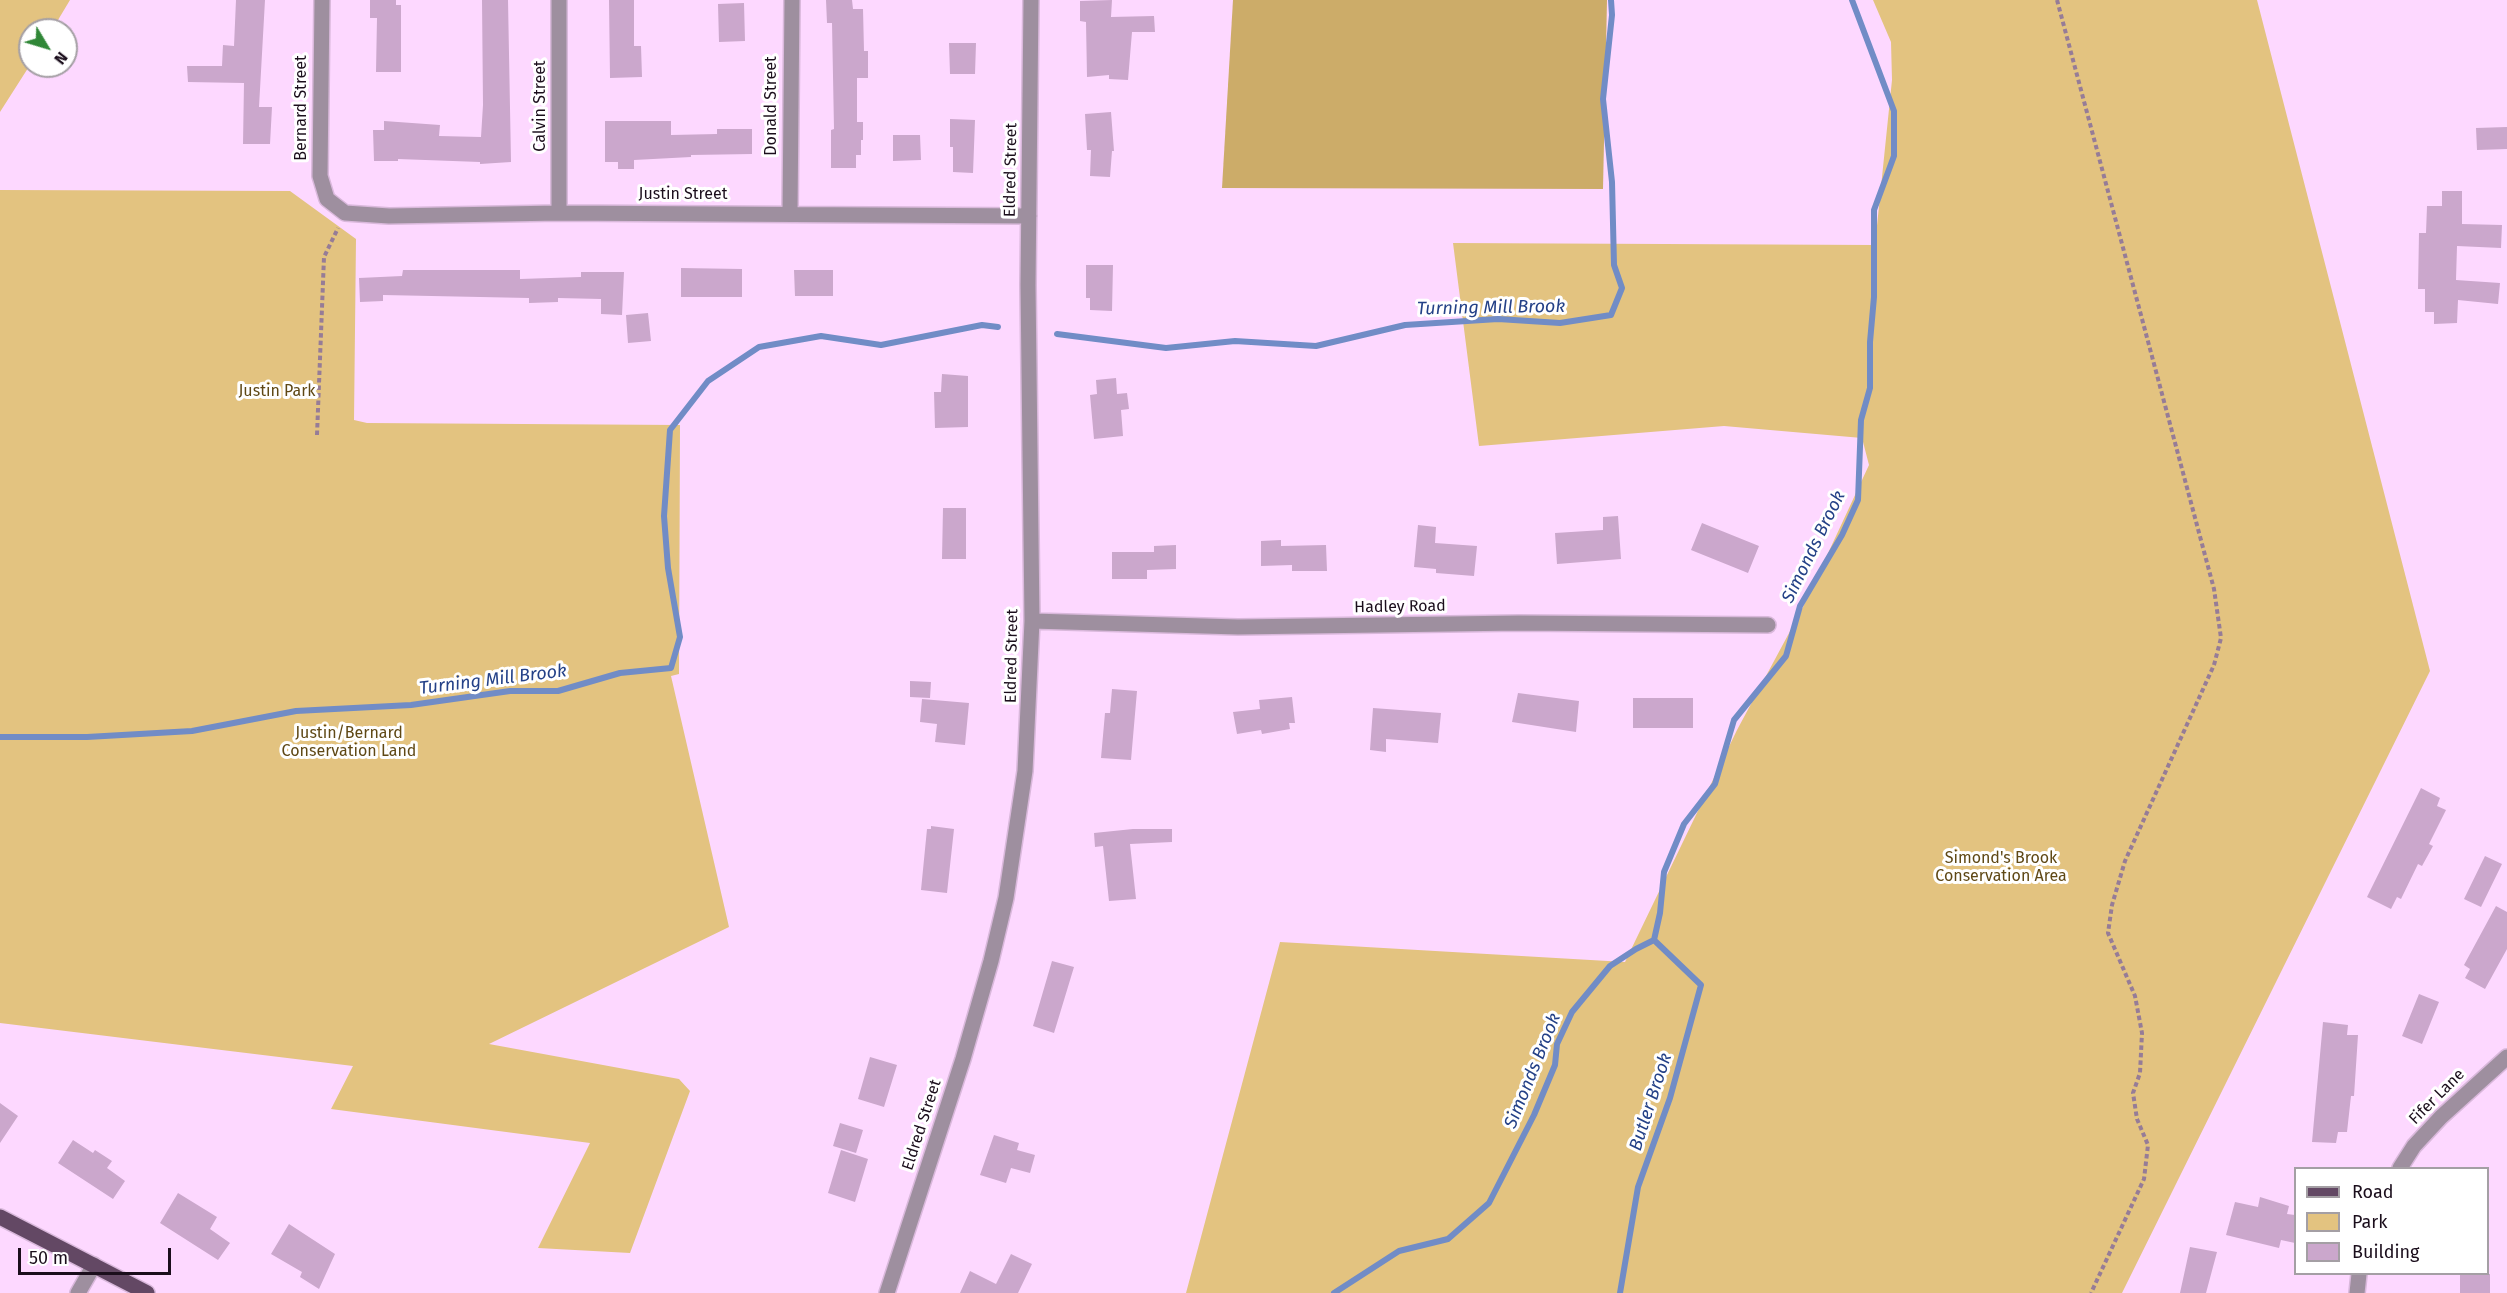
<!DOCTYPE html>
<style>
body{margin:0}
#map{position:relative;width:2507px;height:1293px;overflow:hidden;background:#fdd8ff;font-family:"Fira Sans",sans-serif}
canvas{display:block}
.legend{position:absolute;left:2294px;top:1167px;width:195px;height:108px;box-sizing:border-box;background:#fff;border:2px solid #a49fa4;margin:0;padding:8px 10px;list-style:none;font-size:18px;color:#1b0e1c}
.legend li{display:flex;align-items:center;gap:12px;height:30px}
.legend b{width:30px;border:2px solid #a49fa4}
.north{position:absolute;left:18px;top:18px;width:60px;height:60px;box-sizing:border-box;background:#fff;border:2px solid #a49fa4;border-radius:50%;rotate:128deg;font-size:16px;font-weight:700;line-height:24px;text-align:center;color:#1b0e1c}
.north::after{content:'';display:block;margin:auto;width:21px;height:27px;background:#308737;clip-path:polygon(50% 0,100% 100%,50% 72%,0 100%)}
.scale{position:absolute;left:18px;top:1248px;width:153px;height:27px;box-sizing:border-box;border:3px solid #1b0e1c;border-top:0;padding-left:8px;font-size:18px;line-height:21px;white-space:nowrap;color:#1b0e1c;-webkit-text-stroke:4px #fff;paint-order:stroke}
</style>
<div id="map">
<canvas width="2507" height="1293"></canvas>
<ul class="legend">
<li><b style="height:8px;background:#634864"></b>Road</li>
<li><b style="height:16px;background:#e3c380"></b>Park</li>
<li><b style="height:16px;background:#cba7cc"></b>Building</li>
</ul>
<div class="north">N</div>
<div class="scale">50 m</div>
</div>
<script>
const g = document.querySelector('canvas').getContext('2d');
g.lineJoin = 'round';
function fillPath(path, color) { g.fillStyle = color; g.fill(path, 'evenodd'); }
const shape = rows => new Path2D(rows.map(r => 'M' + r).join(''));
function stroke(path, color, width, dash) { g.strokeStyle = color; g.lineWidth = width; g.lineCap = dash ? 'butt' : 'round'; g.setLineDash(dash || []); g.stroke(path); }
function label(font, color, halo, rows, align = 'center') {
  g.font = font + ' "Fira Sans",sans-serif'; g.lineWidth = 6; g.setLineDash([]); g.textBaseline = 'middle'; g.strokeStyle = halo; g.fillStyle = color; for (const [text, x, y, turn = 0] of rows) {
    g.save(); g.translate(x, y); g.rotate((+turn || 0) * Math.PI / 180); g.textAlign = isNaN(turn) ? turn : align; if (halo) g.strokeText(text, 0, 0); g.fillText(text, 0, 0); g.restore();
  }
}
fillPath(shape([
 [0,0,70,0,52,30,30,30,30,65,0,112],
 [1873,0,2257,0,2430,671,2122,1293,1186,1293,1280,942,1625,962,1737,730,1803,607,1869,465,1862,438,1724,426,1479,446,1453,243,1875,245,1892,80,1891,42],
 [0,190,290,191,356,239,354,420,367,423,680,425,679,674,671,676,729,927,489,1044,679,1079,690,1091,630,1253,538,1248,590,1143,331,1109,353,1066,0,1023]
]), '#e3c380');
fillPath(shape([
 [1233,0,1607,0,1603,189,1222,188]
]), '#ccac69');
stroke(shape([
 [1057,334,1166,348,1235,341,1316,346,1405,325,1498,319,1560,323,1611,315,1622,288,1614,265,1612,182,1603,99,1612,15,1611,0],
 [0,737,87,737,192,731,296,711,411,705,510,691,558,691,620,673,671,668,680,637,668,568,664,516,670,430,708,381,759,347,821,336,881,345,982,325,998,327],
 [1334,1293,1399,1251,1448,1239,1489,1203,1534,1115,1555,1065,1557,1044,1572,1012,1610,966,1636,949,1654,940,1660,913,1664,872,1684,824,1715,784,1734,720,1786,656,1800,606,1842,535,1858,500,1861,420,1870,388,1870,342,1874,297,1874,210,1894,156,1894,111,1852,0],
 [1620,1293,1638,1187,1670,1098,1701,985,1654,940]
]), '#718cc6', 6);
fillPath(shape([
 [236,0,265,0,259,107,272,107,270,144,243,144,244,83,188,82,187,66,222,66,223,45,234,46],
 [370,0,396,0,396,5,401,5,401,72,376,72,377,18,370,18],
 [482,0,508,0,511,162,480,164,480,162,398,159,398,161,374,161,373,130,384,130,384,121,440,125,439,136,481,137,483,105],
 [609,0,634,0,634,46,641,46,642,77,610,78],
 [826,0,852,0,853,9,863,9,864,51,868,51,868,78,857,78,857,122,863,122,863,140,861,140,861,155,856,155,856,168,831,168,831,130,834,129,832,23,827,23],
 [1112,0,1111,17,1154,16,1155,32,1132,32,1128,80,1109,79,1109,75,1087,77,1086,22,1080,21,1080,1],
 [744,3,745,41,719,42,718,4],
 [949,43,976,43,975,74,950,74],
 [1111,112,1114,151,1112,151,1110,177,1090,176,1091,150,1087,150,1085,114],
 [950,119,975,120,973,173,953,172,953,147,950,147],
 [605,121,671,121,671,135,717,134,717,129,752,129,752,154,691,155,691,157,634,160,634,169,618,169,618,162,605,162],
 [2507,127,2507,149,2477,150,2476,128],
 [893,135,920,135,921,160,893,161],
 [2442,191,2462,191,2462,224,2502,225,2501,248,2457,246,2456,280,2500,283,2498,304,2458,300,2457,323,2434,324,2434,312,2425,312,2425,289,2418,289,2419,233,2426,233,2427,206,2442,206],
 [1086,265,1113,265,1112,311,1090,310,1090,298,1086,298],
 [681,268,742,269,742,297,681,297],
 [403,270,520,270,520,279,581,277,581,272,624,272,622,315,601,314,601,299,558,298,558,302,529,303,529,298,383,295,383,301,360,302,359,278,402,276],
 [794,270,833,270,833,296,795,296],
 [648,313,651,341,628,343,626,315],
 [942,374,968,376,968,427,935,428,934,392,941,392],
 [1116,378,1117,394,1127,393,1129,409,1121,410,1123,436,1094,439,1090,395,1097,394,1096,380],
 [943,508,966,508,966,559,942,559],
 [1618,516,1621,559,1557,564,1555,533,1603,530,1603,517],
 [1702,523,1759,546,1748,573,1691,550],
 [1418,525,1436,527,1435,543,1477,546,1474,576,1436,573,1436,569,1414,567],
 [1281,540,1281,546,1326,545,1327,571,1292,571,1292,565,1261,566,1261,541],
 [1176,545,1176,569,1147,570,1147,579,1112,579,1112,552,1154,552,1154,546],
 [910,681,931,682,930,698,910,697],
 [1112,689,1137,691,1131,760,1101,758,1105,713,1110,713],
 [1518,693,1579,701,1576,732,1512,722],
 [1292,697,1295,723,1289,723,1290,729,1262,734,1261,730,1237,734,1233,712,1260,709,1259,700],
 [1633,698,1693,698,1693,728,1633,728],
 [922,699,969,703,965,745,935,742,937,724,920,722],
 [1373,708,1441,713,1438,743,1386,739,1386,752,1370,750],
 [2421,788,2440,798,2437,806,2446,810,2429,844,2433,846,2422,866,2418,864,2401,899,2397,897,2391,909,2367,897],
 [931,826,954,829,947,893,921,890,927,829,931,829],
 [1133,829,1172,829,1172,842,1130,844,1136,899,1109,901,1103,846,1095,847,1094,833],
 [2485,856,2502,864,2481,907,2464,899],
 [2496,906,2507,912,2507,949,2485,989,2465,978,2470,969,2464,965],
 [1052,961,1074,967,1054,1033,1033,1026],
 [2419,994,2439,1002,2422,1044,2402,1036],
 [2323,1022,2348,1025,2347,1035,2358,1035,2354,1096,2351,1096,2347,1132,2338,1132,2336,1143,2312,1142],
 [870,1057,897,1065,884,1107,858,1099],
 [0,1103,18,1116,0,1143],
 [840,1123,863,1130,856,1153,833,1146],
 [994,1135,1019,1143,1017,1150,1035,1155,1030,1173,1011,1168,1006,1183,980,1175],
 [73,1140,93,1153,95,1150,112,1161,107,1168,125,1181,113,1199,58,1163],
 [841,1150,868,1159,855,1202,828,1193],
 [178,1193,217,1217,210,1229,230,1243,218,1260,160,1223],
 [2260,1197,2289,1206,2287,1214,2295,1215,2295,1243,2281,1240,2279,1248,2226,1235,2235,1202,2258,1207],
 [289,1224,335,1254,319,1289,300,1277,302,1272,271,1254],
 [2190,1247,2217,1252,2206,1293,2180,1293],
 [1011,1254,1032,1264,1018,1293,960,1293,970,1271,996,1284],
 [2460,1274,2490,1274,2490,1293,2460,1293]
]), '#cba7cc');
const minor = shape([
 [322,0,320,176,327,199,345,213,389,216,559,213,1029,216],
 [559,0,559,213],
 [790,213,792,0],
 [1032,621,1238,627,1519,623,1768,625],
 [2400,1168,2414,1146,2441,1117,2507,1057],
 [78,1293,94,1265],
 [887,1293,963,1059,991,961,1006,898,1025,771,1032,621,1028,285,1031,0],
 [2357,1293,2359,1274]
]);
const major = shape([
 [0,1217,147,1293]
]);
stroke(minor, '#d9b8db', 18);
stroke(major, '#d9b8db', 18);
stroke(shape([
 [2057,0,2214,589,2221,638,2214,665,2125,861,2112,905,2108,933,2135,996,2142,1033,2140,1073,2133,1093,2137,1119,2148,1145,2144,1179,2091,1293],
 [317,435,324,257,338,228]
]), '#967c97', 4, [4.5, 3]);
stroke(minor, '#9e8f9f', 15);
stroke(major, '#634864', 15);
label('16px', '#1b0e1c', '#fff', [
 ["Calvin Street",541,106,-90],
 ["Donald Street",772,106,-90],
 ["Bernard Street",302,108,-90],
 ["Eldred Street",1011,170,-89],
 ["Justin Street",683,195],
 ["Hadley Road",1400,607,-1],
 ["Eldred Street",1012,656,-89],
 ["Fifer Lane",2437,1097,-45],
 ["Eldred Street",922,1125,-72]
]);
label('16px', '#5f4815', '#fff', [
 ["Justin Park",277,392],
 ["Justin/Bernard",349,734],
 ["Conservation Land",349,752],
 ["Simond's Brook",2001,859],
 ["Conservation Area",2001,877]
]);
label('italic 18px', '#244187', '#fff', [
 ["Turning Mill Brook",1491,308,-1],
 ["Simonds Brook",1814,547,-64],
 ["Turning Mill Brook",493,680,-7],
 ["Simonds Brook",1533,1071,-68],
 ["Butler Brook",1651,1102,-72]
]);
</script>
